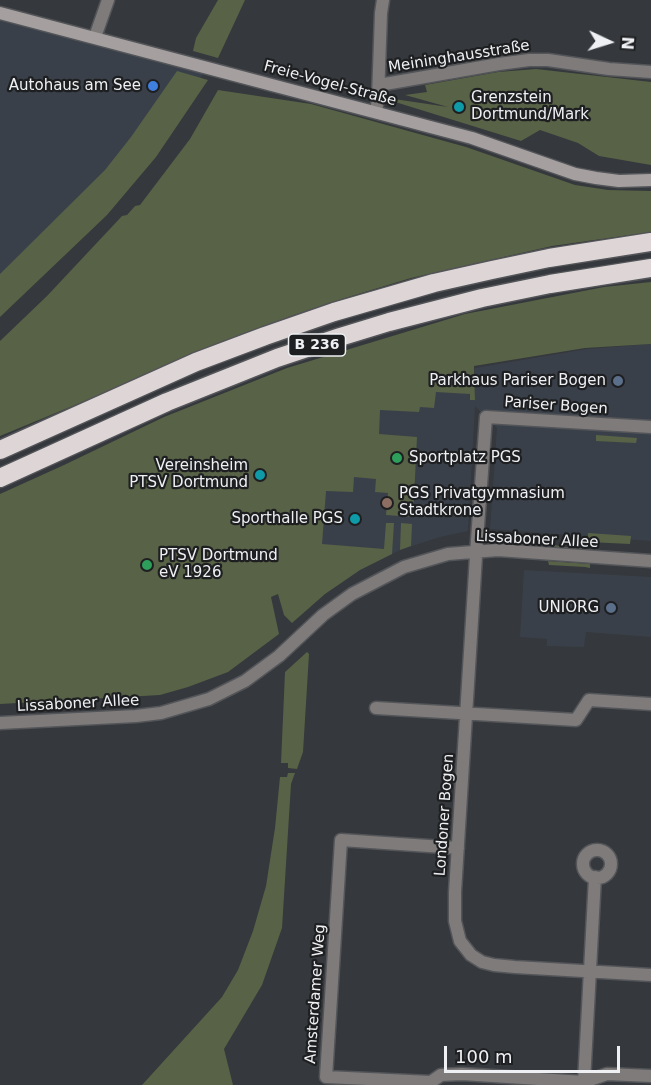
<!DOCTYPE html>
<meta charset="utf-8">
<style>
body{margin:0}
#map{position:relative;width:651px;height:1085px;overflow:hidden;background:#35383c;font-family:"DejaVu Sans",sans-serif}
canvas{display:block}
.north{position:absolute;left:579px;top:12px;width:60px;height:60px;-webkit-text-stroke:4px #1e1f21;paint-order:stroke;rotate:94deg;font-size:16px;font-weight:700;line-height:24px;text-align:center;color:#eef0f3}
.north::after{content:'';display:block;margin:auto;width:21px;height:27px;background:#eef0f3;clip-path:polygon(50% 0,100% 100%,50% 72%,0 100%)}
.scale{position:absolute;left:444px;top:1046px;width:176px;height:27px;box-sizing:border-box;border:3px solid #eef0f3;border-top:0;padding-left:8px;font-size:18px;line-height:21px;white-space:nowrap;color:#eef0f3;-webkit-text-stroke:4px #1e1f21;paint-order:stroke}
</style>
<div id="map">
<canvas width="651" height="1085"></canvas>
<div class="north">N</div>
<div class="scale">100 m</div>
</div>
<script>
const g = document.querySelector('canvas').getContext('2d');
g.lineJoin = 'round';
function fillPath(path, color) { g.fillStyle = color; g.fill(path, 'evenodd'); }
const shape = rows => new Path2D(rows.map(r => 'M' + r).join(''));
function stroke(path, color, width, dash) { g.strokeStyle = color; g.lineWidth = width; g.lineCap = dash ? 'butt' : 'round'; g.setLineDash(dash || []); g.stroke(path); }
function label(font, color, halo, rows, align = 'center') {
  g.font = font + ' "DejaVu Sans",sans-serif'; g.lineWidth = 4.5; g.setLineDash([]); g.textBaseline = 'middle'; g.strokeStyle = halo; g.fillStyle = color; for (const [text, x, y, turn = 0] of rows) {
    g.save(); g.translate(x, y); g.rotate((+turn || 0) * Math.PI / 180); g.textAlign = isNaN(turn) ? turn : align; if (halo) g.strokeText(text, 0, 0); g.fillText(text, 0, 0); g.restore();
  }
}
fillPath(shape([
 [0,13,206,70,134,170,0,300],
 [651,344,651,541,490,529,497,428,475,406,468,531,440,537,400,550,360,570,325,594,293,433,468,375,470,400,475,400,475,368,587,349],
 [524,570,651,577,651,637,586,632,584,647,547,646,547,639,520,637]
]), '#3a404a');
fillPath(shape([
 [218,0,245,0,218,58,193,51,196,38],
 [536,69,651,82,651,165,599,156,578,143,540,130,521,141,392,101,394,99,448,107,405,95,427,92,425,85,498,72],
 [177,71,208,80,156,157,107,215,0,317,0,274,105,170,131,137],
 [218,90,311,104,466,147,575,185,608,190,651,191,651,232,552,246,411,278,345,298,288,317,0,436,0,341,47,296,122,216,127,215,135,206,140,205,190,139],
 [651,282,651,344,585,348,474,366,475,400,470,400,470,394,436,392,434,408,420,407,419,412,380,410,379,434,417,437,413,517,386,515,388,493,375,492,376,479,354,477,353,492,326,491,322,544,384,549,386,523,394,523,392,554,360,570,325,594,292,623,284,615,278,594,271,597,279,634,228,672,188,687,160,695,0,704,0,494,64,465,164,417,287,368,465,314,604,287],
 [596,435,637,438,636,443,596,441],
 [401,523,412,524,411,546,400,550],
 [588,533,631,536,630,544,588,542],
 [530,541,566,547,590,549,590,552,525,543,525,542],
 [548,561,590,564,590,568,585,567,549,565],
 [307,652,309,654,303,752,297,769,288,768,288,763,281,763,285,672],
 [288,773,295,773,291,784,282,928,262,985,224,1049,233,1085,142,1085,222,997,238,970,253,931,266,886,275,828,280,777,287,777]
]), '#586246');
const street = shape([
 [95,37,108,0],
 [379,85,499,64,529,60,548,60,609,69,651,72],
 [376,112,378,98,381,13,383,0],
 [651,427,486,417,477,540,455,892,455,921,460,941,471,955,482,962,494,965,515,967,651,975],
 [376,708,576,720,589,700,651,704],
 [0,723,136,716,161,713,209,699,245,681,279,656,323,615,352,594,404,567,448,554,498,550,651,561],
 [458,848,341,840,326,1077,431,1082,441,1075,462,1074,584,1082,607,1074,651,1076],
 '583 864a14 14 0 1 1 28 0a14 14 0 1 1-28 0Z',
 [584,1082,595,877]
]);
const secondary = shape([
 [0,13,472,138,575,174,596,178,619,181,651,180]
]);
const highway = shape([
 [0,450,196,362,265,336,334,312,434,283,492,270,549,258,651,242],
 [0,478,167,402,277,358,340,337,389,322,482,298,550,284,651,268]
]);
stroke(street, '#535559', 15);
stroke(secondary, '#535559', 15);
stroke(highway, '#535559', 21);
stroke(street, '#7e7b7a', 12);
stroke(secondary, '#a5a09f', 12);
stroke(highway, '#ded6d6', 18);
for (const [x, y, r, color] of [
 [153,86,6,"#3f7fe0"],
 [459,107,6,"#0f9aa8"],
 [618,381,6,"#5c6f8a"],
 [397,458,6,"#2e9e5b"],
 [260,475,6,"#0f9aa8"],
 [387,503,6,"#8d6e63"],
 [355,519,6,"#0f9aa8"],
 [147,565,6,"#2e9e5b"],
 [611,608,6,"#5c6f8a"]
]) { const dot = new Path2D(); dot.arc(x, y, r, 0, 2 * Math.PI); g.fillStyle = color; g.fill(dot); stroke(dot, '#1e1f21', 2); }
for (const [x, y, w] of [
 [317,345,57]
]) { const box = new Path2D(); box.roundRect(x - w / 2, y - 11, w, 22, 4.5); g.fillStyle = '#1e1f21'; g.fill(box); stroke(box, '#eef0f3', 1.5); }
label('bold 14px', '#eef0f3', null, [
 ["B 236",317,345]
]);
label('15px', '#eef0f3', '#1e1f21', [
 ["Meininghausstraße",459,57,-9],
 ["Freie-Vogel-Straße",330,84,15],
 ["Pariser Bogen",556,406,4],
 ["Lissaboner Allee",537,540,3],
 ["Lissaboner Allee",78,704,-3],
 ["Londoner Bogen",445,815,-86],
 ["Amsterdamer Weg",316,994,-86]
]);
label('15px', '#eef0f3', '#1e1f21', [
 ["Autohaus am See",141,86],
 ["Grenzstein",471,98,"left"],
 ["Dortmund/Mark",471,115,"left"],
 ["Parkhaus Pariser Bogen",606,381],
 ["Sportplatz PGS",409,458,"left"],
 ["Vereinsheim",248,466],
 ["PTSV Dortmund",248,483],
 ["PGS Privatgymnasium",399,494,"left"],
 ["Stadtkrone",399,511,"left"],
 ["Sporthalle PGS",343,519],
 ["PTSV Dortmund",159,556,"left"],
 ["eV 1926",159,573,"left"],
 ["UNIORG",599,608]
], 'right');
</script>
